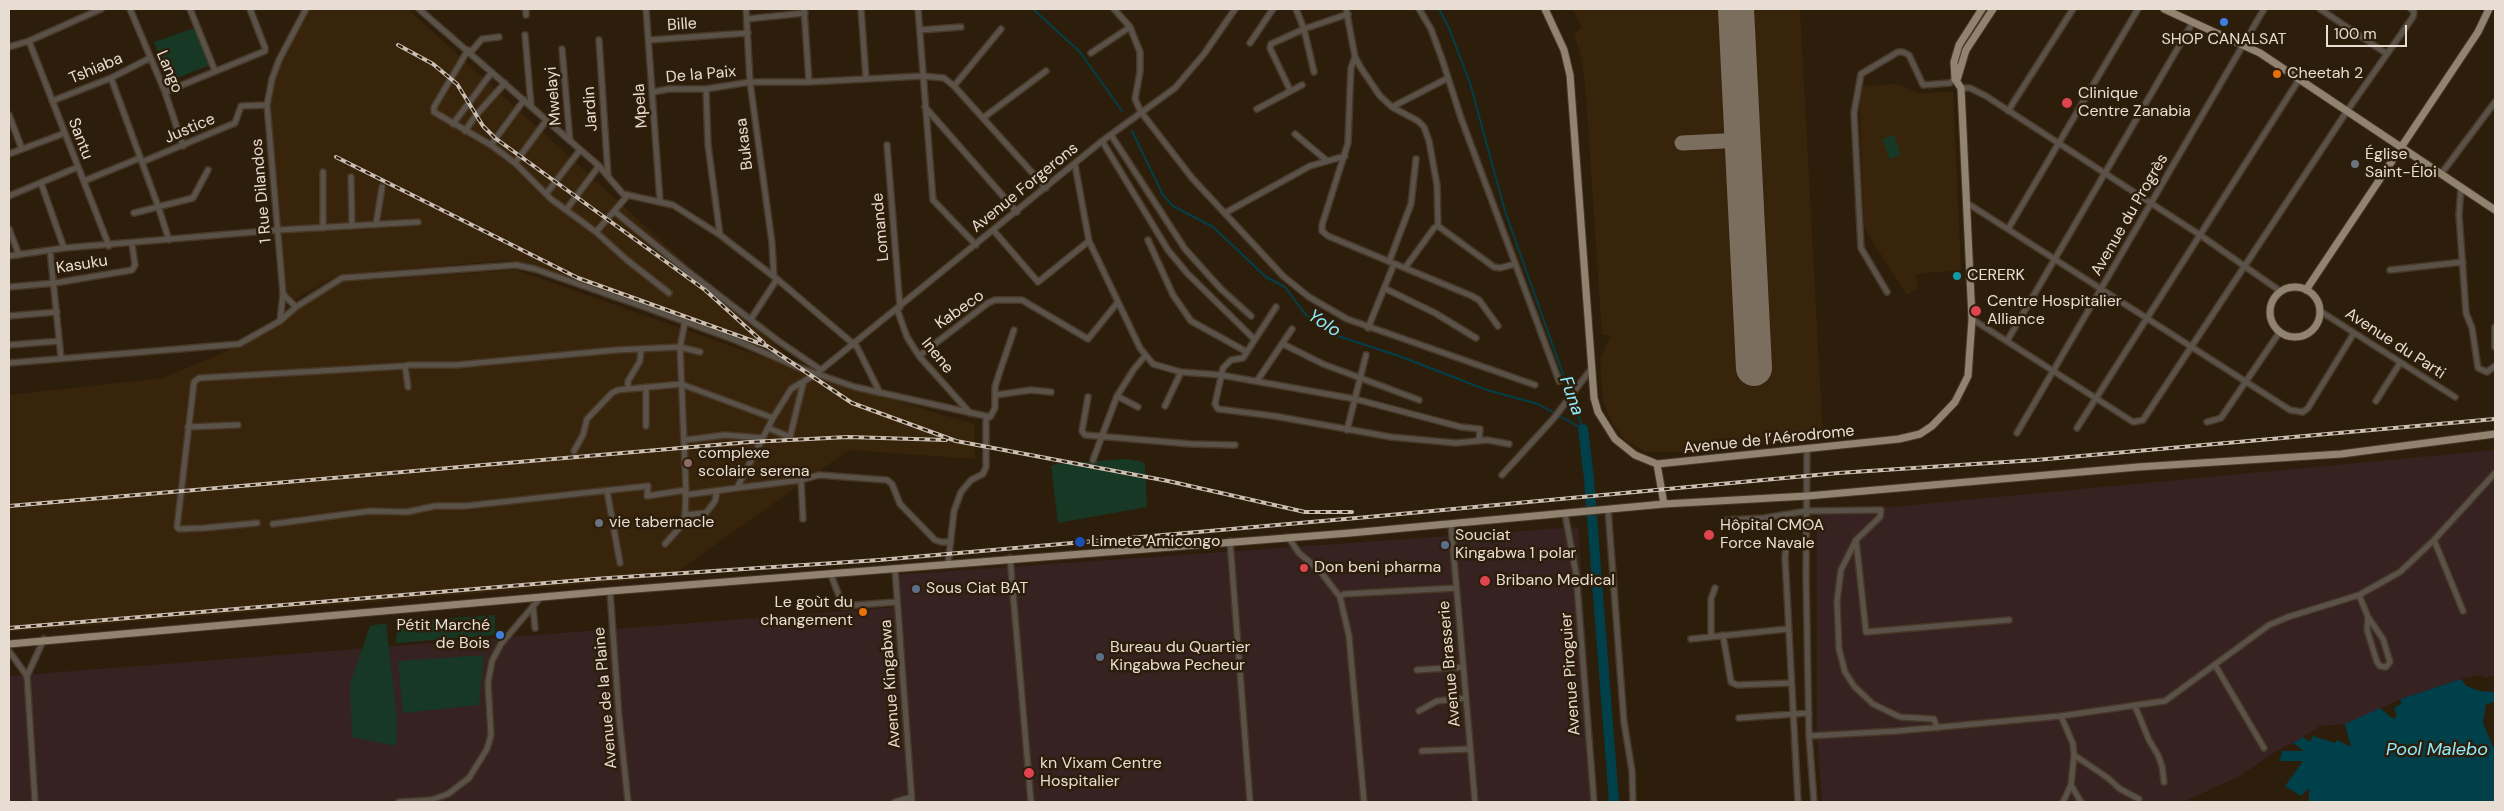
<!DOCTYPE html>
<meta charset="utf-8">
<style>
body{margin:0}
#map{position:relative;width:2504px;height:811px;overflow:hidden;background:#2d1d0b;font-family:"DM Sans",sans-serif}
canvas{display:block}
.frame{position:absolute;inset:0;border:10px solid #e8ddd2;pointer-events:none}
.scale{position:absolute;left:2326px;top:25px;width:81px;height:22px;box-sizing:border-box;border:2px solid #e8ddd2;border-top:0;padding-left:6px;font-size:15px;line-height:18px;white-space:nowrap;color:#e8ddd2;-webkit-text-stroke:4px #2d1d0b;paint-order:stroke}
</style>
<div id="map">
<canvas width="2504" height="811"></canvas>
<div class="frame"></div>
<div class="scale">100 m</div>
</div>
<script>
const g = document.querySelector('canvas').getContext('2d');
g.lineJoin = 'round';
function fillPath(path, color) { g.fillStyle = color; g.fill(path, 'evenodd'); }
const shape = rows => new Path2D(rows.map(r => 'M' + r).join(''));
function stroke(path, color, width, dash) { g.strokeStyle = color; g.lineWidth = width; g.lineCap = dash ? 'butt' : 'round'; g.setLineDash(dash || []); g.stroke(path); }
function label(font, color, halo, rows, align = 'center') {
  g.font = font + ' "DM Sans",sans-serif'; g.lineWidth = 5; g.setLineDash([]); g.textBaseline = 'middle'; g.strokeStyle = halo; g.fillStyle = color; for (const [text, x, y, turn = 0] of rows) {
    g.save(); g.translate(x, y); g.rotate((+turn || 0) * Math.PI / 180); g.textAlign = isNaN(turn) ? turn : align; if (halo) g.strokeText(text, 0, 0); g.fillText(text, 0, 0); g.restore();
  }
}
fillPath(shape([
 [2495,450,2495,675,2485,678,2480,675,2461,679,2401,699,2345,724,2320,726,2293,743,2278,750,2240,776,2183,802,1822,802,1817,735,1817,514],
 [1578,527,1597,802,9,802,9,676,897,607,895,575]
]), '#362220');
fillPath(shape([
 [306,9,408,9,788,357,510,260,338,275,282,306,270,100,278,63],
 [1573,9,1830,9,1800,10,1823,438,1685,452,1646,452,1625,440,1613,425,1603,401,1600,359,1611,335,1602,335,1586,96,1582,61,1574,33,1582,28],
 [1898,84,1919,93,1953,92,1961,270,1916,274,1918,288,1907,295,1864,228,1859,86],
 [516,270,833,382,974,424,975,459,849,450,670,577,9,632,9,395,163,378,239,346,341,282]
]), '#38240b');
fillPath(shape([
 [195,28,210,65,169,81,154,42],
 [1894,135,1901,155,1890,159,1882,139],
 [1126,459,1140,461,1145,464,1147,507,1058,523,1051,466,1056,464],
 [495,615,495,635,396,643,397,622],
 [386,623,397,719,396,746,352,737,350,684,370,626],
 [484,655,479,705,403,713,398,661]
]), '#183826');
fillPath(shape([
 [2461,679,2466,686,2480,691,2495,692,2495,702,2486,704,2483,723,2493,747,2495,748,2495,802,2309,802,2309,788,2301,796,2285,786,2303,761,2280,761,2282,751,2304,751,2293,743,2303,737,2310,742,2313,736,2335,743,2337,740,2351,747,2345,724,2380,708,2393,719,2397,716,2394,708,2401,704,2401,699]
]), '#00404a');
stroke(shape([
 [1033,9,1080,52,1122,111],
 [1439,9,1449,28,1470,83,1505,211,1570,394],
 [1132,131,1163,195,1173,206,1213,227,1266,277,1285,287,1305,314,1332,334,1399,356,1487,390,1538,404,1583,429],
 [1572,398,1583,429]
]), '#00404a', 2);
stroke(shape([
 [1583,429,1589,479,1614,802]
]), '#00404a', 10);
stroke(shape([
 [1682,143,1743,140]
]), '#7c6e5f', 15);
stroke(shape([
 [1736,9,1754,368]
]), '#7c6e5f', 36);
const minor = shape([
 [130,9,165,92,183,146],
 [190,9,215,71],
 [419,9,599,166,623,194,673,205,720,235,777,279,857,347,880,393],
 [526,9,526,15],
 [646,9,660,201],
 [746,9,750,82,772,243,774,277],
 [804,9,809,82],
 [861,9,866,78],
 [918,9,933,200,976,245],
 [1114,9,1130,27,1140,52,1140,72,1135,99,1141,112,1192,178,1283,276,1309,297,1347,319,1535,385],
 [1296,9,1304,29,1314,72],
 [1346,9,1355,57,1361,68,1380,96,1392,107,1418,121,1424,127,1429,141,1437,185,1438,226],
 [1419,9,1431,29,1442,59,1461,118,1559,381],
 [2320,9,2387,54],
 [747,19,805,13],
 [920,30,961,27],
 [525,35,531,105],
 [599,40,608,175],
 [649,40,748,33],
 [29,41,109,246],
 [1250,43,1273,9],
 [9,47,29,41,101,9],
 [562,49,570,141],
 [468,50,434,107,434,112,491,145,515,163,551,199,596,232,627,260,669,293],
 [470,53,482,39,499,37],
 [1091,53,1130,27],
 [1355,57,1351,68,1350,90,1348,143,1322,225,1322,231,1328,236,1472,296,1479,300,1498,326],
 [111,78,158,206,169,240],
 [954,86,1001,29],
 [1961,88,1970,88,1986,96,2200,235,2280,291],
 [706,89,708,145,720,235],
 [1290,90,1270,48,1271,44,1304,29,1348,14],
 [165,92,265,51,265,48,250,9],
 [653,92,669,89,706,89,750,82,809,82,923,76,944,78,954,86,1046,188],
 [52,101,111,78,150,58],
 [925,107,1017,212],
 [1392,107,1448,78],
 [1257,109,1302,85],
 [2008,111,2073,9],
 [9,115,22,149],
 [983,118,1046,71],
 [453,124,492,72],
 [465,131,476,115,505,83],
 [1295,134,1326,160],
 [1111,135,1185,249,1221,289,1251,316],
 [1102,141,1168,250,1187,273,1254,339],
 [491,145,524,100],
 [887,145,900,307],
 [9,154,65,133],
 [142,162,235,123,241,106,267,105],
 [515,163,546,121],
 [1075,165,1089,241,1140,348,1153,364,1181,372,1221,375,1355,399,1461,427,1480,429,1479,440],
 [2441,174,2495,102],
 [351,177,352,226],
 [84,181,140,158],
 [41,183,64,248],
 [2461,187,2459,215,2466,313,2472,328,2478,368,2487,372,2495,366],
 [546,194,580,150],
 [9,196,78,167],
 [1967,203,2290,410,2303,412,2308,408,2354,333],
 [566,210,599,166],
 [614,211,686,270,777,340,821,370],
 [134,213,193,198,208,170],
 [1225,213,1310,166,1345,156],
 [376,225,382,187],
 [323,228,323,172],
 [9,229,19,255],
 [2008,229,2138,9],
 [994,231,1038,282,1089,241],
 [596,232,627,196],
 [1148,240,1173,295,1191,321,1247,352],
 [50,250,61,358],
 [9,256,64,248,278,230,418,222],
 [1389,262,1411,204,1416,159],
 [1405,268,1434,228,1438,226,1494,267,1500,268,1515,264],
 [2390,270,2463,262],
 [9,287,55,283,132,270,135,265,132,244],
 [1384,288,1435,313,1476,338],
 [1887,292,1861,248,1854,113,1861,74,1898,52,1903,52,1909,55,1923,85,1950,83,1955,79],
 [283,294,296,307],
 [1276,307,1243,358,1231,360,1223,368,1215,404,1218,409,1274,416,1391,437,1456,443,1487,440,1509,444],
 [897,309,907,337,919,356,970,413],
 [2320,311,2455,397],
 [9,316,57,312],
 [751,319,777,279],
 [1972,319,2133,422,2143,420,2347,111,2413,17,2414,12,2411,9],
 [280,321,283,294,267,105,272,79,279,60,306,9],
 [2495,327,2495,347],
 [1368,328,1394,264],
 [2007,341,2193,22],
 [1283,344,1323,364,1419,400],
 [9,345,59,341],
 [919,356,988,303,995,300,1022,300,1088,339,1118,302],
 [9,363,239,344,280,321,296,307,342,278,516,265,535,269,647,308,735,340,800,368,855,387,990,417,995,408,995,387,999,374,1014,330],
 [1257,381,1292,329],
 [408,387,405,366,409,365,456,365,616,350,680,347,700,352],
 [646,387,646,426],
 [628,389,628,381,640,361,641,349],
 [996,395,1031,390,1051,392],
 [1117,396,1138,407],
 [1088,397,1082,431,1085,435,1191,444,1235,445],
 [2376,401,2400,363],
 [1165,406,1181,372],
 [2207,422,2221,418,2279,333],
 [188,427,238,425],
 [768,428,790,437,803,384],
 [2077,428,2300,78],
 [1347,430,1366,355],
 [2017,433,2264,9],
 [685,440,725,435,762,438],
 [1807,449,1806,576,1809,736,1814,802],
 [574,451,583,435,587,419,612,393,618,390,681,384,773,418,791,389,816,374,1102,141,1175,88,1204,54,1235,9],
 [1093,460,1117,396,1134,369,1145,356],
 [1502,475,1554,418,1591,369],
 [801,480,819,475,887,480,892,484,900,504,935,540,941,542,951,542],
 [737,488,801,480,803,519],
 [607,491,620,563],
 [685,495,737,488,773,418],
 [1608,509,1624,722,1632,771,1633,802],
 [1565,514,1576,573,1594,802],
 [685,515,706,513,715,501,717,491],
 [1727,520,1764,518,1807,511,1881,510,1880,517,1856,540,1841,570,1837,601,1839,649,1845,672,1854,686,1873,704,1900,717,1934,719,1937,728],
 [257,523,204,528,179,529,177,527,194,382,199,378,405,366],
 [273,524,370,511,407,512,435,506,465,506,648,486,647,496,686,490],
 [1451,524,1475,802],
 [1288,537,1299,553,1320,571,1340,597],
 [1856,540,1866,632,2009,620],
 [2434,540,2463,611],
 [1230,541,1250,802],
 [665,544,682,525,685,515,686,490,680,347,685,322],
 [1010,558,1031,802],
 [948,564,954,511,961,492,971,480,983,474,986,467,986,417],
 [895,569,912,802],
 [831,575,843,606,897,602],
 [610,591,619,716,628,802],
 [2359,595,2368,617,2383,639,2390,662,2386,667,2380,666,2377,662,2367,630,2368,617],
 [533,606,535,628],
 [1723,635,1731,682,1737,685,1791,683],
 [1711,636,1711,599,1715,588],
 [1691,639,1787,629],
 [9,651,27,676],
 [2215,665,2264,748],
 [1417,670,1463,667],
 [2135,706,2149,740,2158,755,2162,766,2164,782],
 [1419,711,1437,701,1465,698],
 [2061,716,2073,744,2074,755,2071,785,2081,802],
 [1739,718,1809,713],
 [1809,736,1897,731,2061,716,2165,701,2269,625,2288,617,2359,595,2400,572,2434,540,2495,473],
 [1422,751,1470,749],
 [2074,755,2108,778,2120,789,2139,799],
 [35,802,27,676,44,639],
 [399,802,431,800,448,794,469,778,487,749,491,735,488,683,492,661,501,644,540,598],
 [895,802,911,797],
 [1364,802,1349,636,1340,597,1344,594,1456,588],
 [1798,802,1785,557,1786,548,1791,543,1807,541],
 [2063,802,2071,785]
]);
const major = shape([
 [1545,9,1564,50,1570,75,1594,398,1598,412,1615,439,1635,455,1657,464,1899,439,1920,434,1932,426,1955,402,1968,376,1972,319,1961,88,1955,79,1954,62,1959,45,1982,9],
 [2164,9,2260,53,2495,210],
 [1957,80,1966,50,1993,9],
 '2270 312a25 25 0 1 1 50 0a25 25 0 1 1-50 0Z',
 [2306,290,2478,32,2489,9],
 [1657,464,1664,504],
 [9,644,610,591,1350,533,1664,504,1807,496,2138,467,2341,454,2495,434]
]);
stroke(minor, '#473827', 8);
stroke(major, '#473827', 9);
stroke(minor, '#5a5249', 5);
stroke(major, '#928270', 7);
const rail = shape([
 [398,45,433,64,457,84,483,126,495,138,705,290,764,343],
 [336,157,578,278,767,346,852,403,956,441,1168,481,1305,512,1352,512],
 [9,506,750,442,848,437,946,440],
 [9,628,594,579,879,560,1368,517,1838,473,2036,460,2495,419]
]);
stroke(rail, '#cbbfb3', 4);
stroke(rail, '#2d1d0b', 2, [5.5]);
for (const [x, y, r, color] of [
 [2224,22,5,"#3f7fe0"],
 [2277,74,5,"#e8710a"],
 [2067,103,6,"#e0444e"],
 [2355,164,5,"#6b7280"],
 [1957,276,5,"#0f9aa8"],
 [1976,311,6,"#e0444e"],
 [688,463,5,"#8d6e63"],
 [599,523,5,"#6b7280"],
 [1709,535,6,"#e0444e"],
 [1080,542,6,"#1a4fb4"],
 [1445,545,5,"#5c6f8a"],
 [1304,568,5,"#e0444e"],
 [1485,581,6,"#e0444e"],
 [916,589,5,"#5c6f8a"],
 [863,612,5,"#e8710a"],
 [500,635,5,"#3f7fe0"],
 [1100,657,5,"#5c6f8a"],
 [1029,773,6,"#e0444e"]
]) { const dot = new Path2D(); dot.arc(x, y, r, 0, 2 * Math.PI); g.fillStyle = color; g.fill(dot); stroke(dot, '#2d1d0b', 2); }
label('16px', '#e8ddd2', '#2d1d0b', [
 ["Bille",682,25,-4],
 ["Tshiaba",96,69,-23],
 ["Lango",169,72,67],
 ["De la Paix",701,75,-5],
 ["Mwelayi",554,96,-95],
 ["Mpela",641,106,-94],
 ["Jardin",591,109,-94],
 ["Justice",190,129,-23],
 ["Santu",80,139,69],
 ["Bukasa",745,144,-97],
 ["Avenue Forgerons",1025,188,-39],
 ["1 Rue Dilandos",262,191,-95],
 ["Avenue du Progrès",2130,215,-60],
 ["Lomande",881,227,-95],
 ["Kasuku",82,265,-9],
 ["Kabeco",960,310,-35],
 ["Avenue du Parti",2395,344,33],
 ["Inene",937,356,51],
 ["Avenue de l’Aérodrome",1769,440,-6],
 ["Avenue Brasserie",1450,664,-95],
 ["Avenue Piroguier",1571,674,-94],
 ["Avenue Kingabwa",891,684,-94],
 ["Avenue de la Plaine",606,698,-95]
]);
label('16px', '#e8ddd2', '#2d1d0b', [
 ["SHOP CANALSAT",2224,40,"center"],
 ["Cheetah 2",2287,74],
 ["Clinique",2078,94],
 ["Centre Zanabia",2078,112],
 ["Église",2365,155],
 ["Saint-Éloi",2365,173],
 ["CERERK",1967,276],
 ["Centre Hospitalier",1987,302],
 ["Alliance",1987,320],
 ["complexe",698,454],
 ["scolaire serena",698,472],
 ["vie tabernacle",609,523],
 ["Hôpital CMOA",1720,526],
 ["Force Navale",1720,544],
 ["Souciat",1455,536],
 ["Kingabwa 1 polar",1455,554],
 ["Limete Amicongo",1091,542],
 ["Don beni pharma",1314,568],
 ["Bribano Medical",1496,581],
 ["Sous Ciat BAT",926,589],
 ["Le goùt du",853,603,"right"],
 ["changement",853,621,"right"],
 ["Pétit Marché",490,626,"right"],
 ["de Bois",490,644,"right"],
 ["Bureau du Quartier",1110,648],
 ["Kingabwa Pecheur",1110,666],
 ["kn Vixam Centre",1040,764],
 ["Hospitalier",1040,782]
], 'left');
label('italic 18px', '#90ebfd', '#2d1d0b', [
 ["Yolo",1324,324,33],
 ["Funa",1571,396,70],
 ["Pool Malebo",2437,750]
]);
</script>
